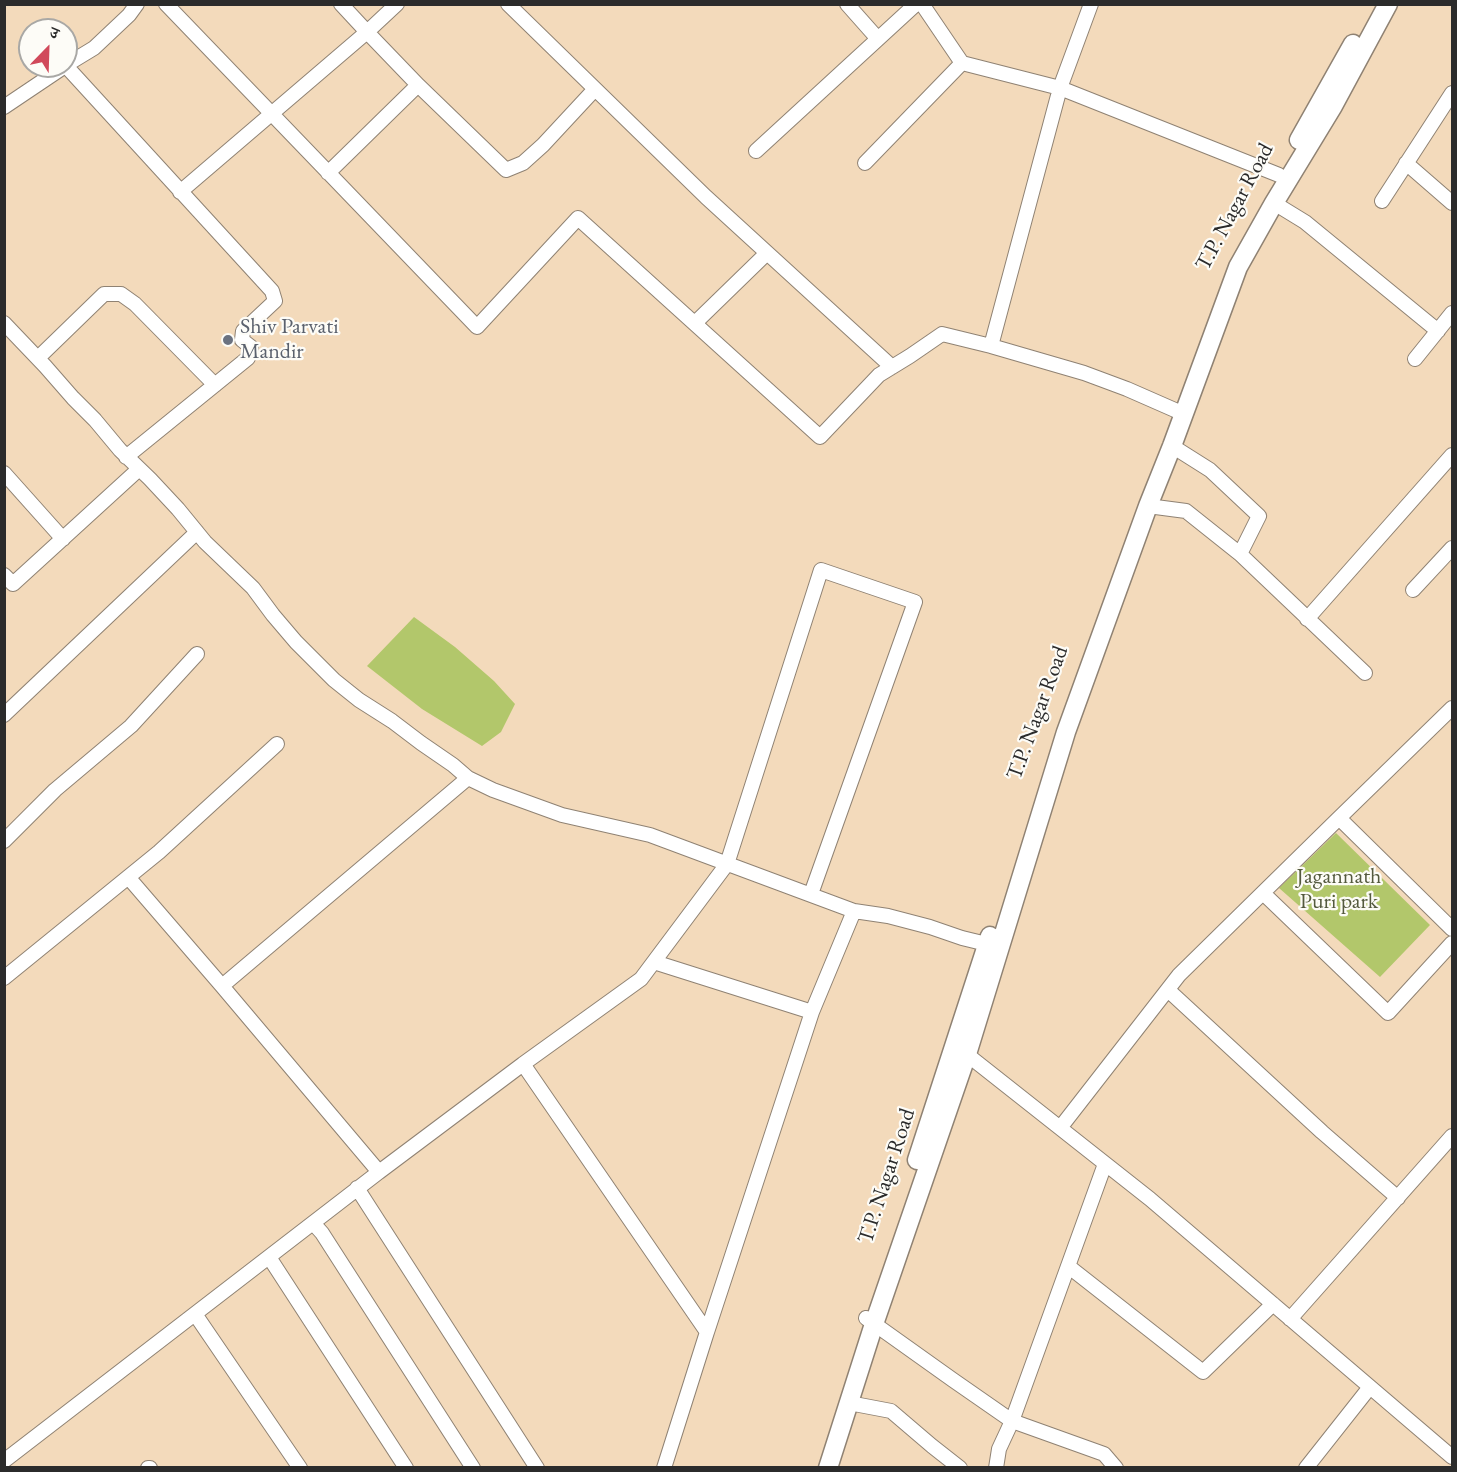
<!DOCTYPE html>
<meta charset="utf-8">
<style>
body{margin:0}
#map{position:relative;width:1457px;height:1472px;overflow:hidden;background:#f3dabb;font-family:"EB Garamond","Noto Serif Devanagari",serif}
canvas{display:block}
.frame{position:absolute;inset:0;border:6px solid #2b2b2b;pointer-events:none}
.north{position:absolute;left:18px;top:18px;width:60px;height:60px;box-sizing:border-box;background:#fdfcf7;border:2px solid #a9a8a5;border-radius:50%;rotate:23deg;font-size:16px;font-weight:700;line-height:24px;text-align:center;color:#2b2b2b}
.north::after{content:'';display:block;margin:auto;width:21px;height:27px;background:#d1495b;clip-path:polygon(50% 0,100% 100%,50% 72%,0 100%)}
</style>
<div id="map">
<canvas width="1457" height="1472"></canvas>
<div class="frame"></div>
<div class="north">उ</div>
</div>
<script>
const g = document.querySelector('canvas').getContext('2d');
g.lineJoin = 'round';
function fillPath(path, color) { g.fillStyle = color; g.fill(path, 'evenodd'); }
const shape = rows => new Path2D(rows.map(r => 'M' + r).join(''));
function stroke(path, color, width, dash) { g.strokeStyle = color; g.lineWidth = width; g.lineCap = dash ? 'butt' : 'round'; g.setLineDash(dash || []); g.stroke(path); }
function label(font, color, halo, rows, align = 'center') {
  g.font = font + ' "EB Garamond",serif'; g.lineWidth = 4.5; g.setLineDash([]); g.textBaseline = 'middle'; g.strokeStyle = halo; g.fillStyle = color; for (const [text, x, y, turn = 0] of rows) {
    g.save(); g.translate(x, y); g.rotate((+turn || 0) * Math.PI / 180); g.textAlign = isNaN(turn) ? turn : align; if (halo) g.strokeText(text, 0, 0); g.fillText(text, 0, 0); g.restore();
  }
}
fillPath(shape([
 [414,617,455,647,494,681,515,704,501,732,482,746,422,709,367,666],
 [1336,833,1430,925,1380,977,1279,888]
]), '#b2c76b');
const street = shape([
 [166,4,477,327,578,218,820,437,879,375,910,356,942,334,991,346,1084,373,1127,389,1184,414],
 [508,4,706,197,892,367],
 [847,4,878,39],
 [922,4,962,63,1060,88,991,346],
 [1091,4,1060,88,1279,175],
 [66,65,94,48,129,15,137,4],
 [66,66,272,291,275,301,243,331,242,340,251,347,248,358,126,457],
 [418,85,506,170,523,163,543,145,595,89],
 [4,107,65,66],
 [756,151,916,4],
 [865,163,962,63],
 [1406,163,1452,203],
 [328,173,418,85,367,32,397,4],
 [180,192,367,32,341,4],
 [1382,201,1452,93],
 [1274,203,1305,222,1438,331],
 [4,323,45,366,73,398,95,420,120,450,150,479,178,509,205,542,253,588,273,615,296,642,334,680,359,700,392,721,421,743,453,765,468,778,493,790,562,815,650,835,854,911,888,916,930,927,962,938,995,946],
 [695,323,767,253],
 [38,358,104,294,121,294,135,304,215,385],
 [1415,359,1452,313],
 [4,473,63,539],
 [1148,506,1186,511,1240,554,1259,516,1210,470,1172,446],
 [1240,554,1365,673],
 [4,575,13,584,139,469],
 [1413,590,1452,548],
 [1307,619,1452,455],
 [4,715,197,532],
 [1339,818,1452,708],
 [4,841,55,790,131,726,197,654],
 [1263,893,1388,1013,1452,943],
 [654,962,812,1012,854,911],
 [4,978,159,852,277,744],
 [222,986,468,778],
 [1168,990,1322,1132,1398,1198],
 [960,1049,1150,1199,1452,1457],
 [523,1064,641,979,727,864,821,570,915,602,811,894],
 [1060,1128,1179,975,1339,818,1452,929],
 [379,1172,523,1064,707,1332,664,1468],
 [357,1188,537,1468],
 [313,1223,322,1233,473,1468],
 [269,1257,406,1468],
 [1068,1266,1203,1372,1273,1304],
 [195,1314,300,1468],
 [866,1318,953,1380,1012,1421,1104,1454,1116,1468],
 [1290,1319,1452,1136],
 [707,1332,812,1012],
 [849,1403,891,1411,932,1446,960,1468],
 [4,1461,379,1172,222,986,128,877],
 [148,1468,150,1468],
 [996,1468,999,1449,1012,1421,1105,1164],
 [1306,1468,1370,1387]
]);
const secondary = shape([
 [1299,140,1353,44],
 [917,1160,990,936],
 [828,1468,874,1324,967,1054,1066,732,1148,506,1172,446,1238,267,1274,203,1333,106,1388,4]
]);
stroke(street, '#8f8273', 16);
stroke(secondary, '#8f8273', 21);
stroke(street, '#fff', 14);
stroke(secondary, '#fff', 18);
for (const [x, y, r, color] of [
 [228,340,6,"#6b7280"]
]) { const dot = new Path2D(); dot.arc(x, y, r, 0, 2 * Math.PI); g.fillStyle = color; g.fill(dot); stroke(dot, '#fdfcf7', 2); }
label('22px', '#2b2b2b', '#fdfcf7', [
 ["T.P. Nagar Road",1235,207,-62],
 ["T.P. Nagar Road",1038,713,-70],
 ["T.P. Nagar Road",887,1176,-72]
]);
label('22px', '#5b616d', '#fdfcf7', [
 ["Shiv Parvati",240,327],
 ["Mandir",240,352]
], 'left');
label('22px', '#545a3e', '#fdfcf7', [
 ["Jagannath",1339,877],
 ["Puri park",1339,902]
]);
</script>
